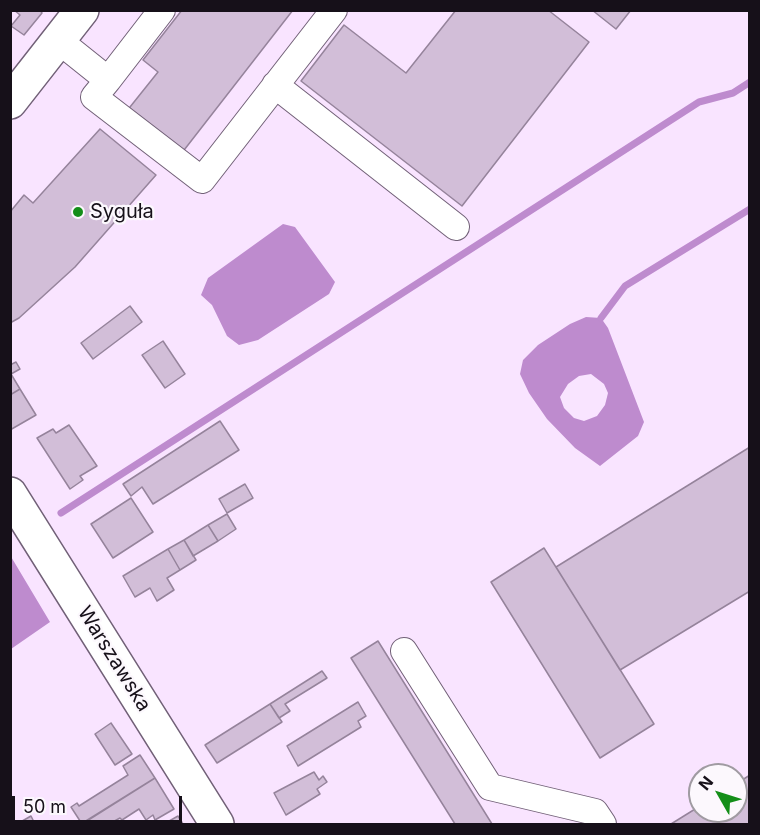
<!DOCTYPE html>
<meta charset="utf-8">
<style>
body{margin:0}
#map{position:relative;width:760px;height:835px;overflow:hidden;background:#f9e4ff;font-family:Inter,sans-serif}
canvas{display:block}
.frame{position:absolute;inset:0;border:12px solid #161019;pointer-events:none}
.north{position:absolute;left:688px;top:763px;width:60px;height:60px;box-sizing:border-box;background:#fcf8fd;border:2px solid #a09ba2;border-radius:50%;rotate:309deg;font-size:16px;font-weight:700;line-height:24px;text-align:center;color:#161019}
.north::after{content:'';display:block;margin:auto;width:21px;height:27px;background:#148e19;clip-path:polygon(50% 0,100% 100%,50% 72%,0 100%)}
.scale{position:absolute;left:12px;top:796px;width:170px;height:27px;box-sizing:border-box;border:3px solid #161019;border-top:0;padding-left:8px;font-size:18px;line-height:21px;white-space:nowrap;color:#161019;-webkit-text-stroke:4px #fcf8fd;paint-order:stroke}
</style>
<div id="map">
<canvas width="760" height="835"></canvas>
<div class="frame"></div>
<div class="north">N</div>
<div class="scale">50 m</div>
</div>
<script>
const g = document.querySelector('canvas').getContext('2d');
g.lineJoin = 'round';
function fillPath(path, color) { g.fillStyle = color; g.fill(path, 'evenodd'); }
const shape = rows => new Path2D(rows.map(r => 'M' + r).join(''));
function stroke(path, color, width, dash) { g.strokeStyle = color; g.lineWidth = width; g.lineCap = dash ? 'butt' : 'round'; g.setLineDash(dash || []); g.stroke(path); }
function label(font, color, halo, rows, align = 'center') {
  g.font = font + ' Inter,sans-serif'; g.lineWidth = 4.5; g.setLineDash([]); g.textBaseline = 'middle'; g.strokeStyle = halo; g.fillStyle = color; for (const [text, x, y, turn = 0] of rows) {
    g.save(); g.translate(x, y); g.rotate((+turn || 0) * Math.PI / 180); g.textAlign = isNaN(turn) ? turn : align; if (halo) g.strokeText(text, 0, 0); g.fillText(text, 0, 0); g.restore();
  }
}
fillPath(shape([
 [283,224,295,227,335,282,329,294,258,340,239,345,227,336,212,305,201,295,208,278],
 [586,317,601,318,608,328,644,422,638,436,600,466,575,448,547,419,529,393,520,374,523,360,538,345,570,324],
 [591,374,604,384,608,393,605,405,597,416,584,421,574,418,564,408,560,397,568,384,579,376],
 [10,555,50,622,11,649,10,649]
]), '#be8bce');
stroke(shape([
 [601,318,625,286,750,209],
 [61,513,699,102,733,93,750,82]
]), '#be8bce', 7);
const building = shape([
 [14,10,40,10,42,13,24,35,11,26,20,15,14,10],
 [182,10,293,10,181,154,126,112,158,72,143,60,182,10],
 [456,10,548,10,589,42,462,206,301,81,344,25,406,73,456,10],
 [592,10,631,10,616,29,592,10],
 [100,129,156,175,75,267,19,318,10,323,10,212,24,195,33,203,100,129],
 [130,306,142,322,93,359,81,343,130,306],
 [163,341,185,374,165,388,142,355,163,341],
 [16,362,20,369,11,374,20,389,10,395,10,365,16,362],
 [20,389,36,415,10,430,10,395,20,389],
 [220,421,239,450,153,504,142,487,131,496,123,484,220,421],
 [69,425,97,466,80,476,83,480,70,489,37,438,53,429,56,433,69,425],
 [750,447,750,591,620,670,556,567,750,447],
 [245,484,253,498,227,513,219,499,245,484],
 [131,498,153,532,113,558,91,524,131,498],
 [227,514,236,529,218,541,208,525,227,514],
 [208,525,218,541,193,556,184,540,208,525],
 [184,540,196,560,180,570,168,549,184,540],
 [544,548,654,724,600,758,491,582,544,548],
 [168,549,180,570,167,578,174,590,157,601,150,588,135,597,123,576,168,549],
 [378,641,492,824,455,824,351,658,378,641],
 [322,671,327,678,285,704,290,711,279,718,270,704,322,671],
 [358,702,366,716,358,721,361,727,298,766,287,746,358,702],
 [270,704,282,722,217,763,205,745,270,704],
 [111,723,132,754,115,765,95,734,111,723],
 [140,755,155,778,82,824,71,807,77,803,79,806,128,775,123,766,140,755],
 [314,772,319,780,323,776,327,782,317,789,320,794,286,815,274,793,314,772],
 [750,775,750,824,671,824,700,806,700,811,736,811,736,784,750,775],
 [155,778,174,809,155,820,153,815,146,820,139,809,122,820,120,818,109,824,81,824,155,778],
 [31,816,35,824,17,824,31,816],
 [178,816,183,824,164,824,178,816]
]);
fillPath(building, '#d2bed8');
stroke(building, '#95839b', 1.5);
const minor = shape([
 [58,40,108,80,94,97,202,180,334,10],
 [108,80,162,10],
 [275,85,456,227],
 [404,651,490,787,595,812,603,824]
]);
const major = shape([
 [10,102,82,10],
 [10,494,217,824]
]);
stroke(minor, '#716077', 28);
stroke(major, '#716077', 36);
stroke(minor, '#fff', 26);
stroke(major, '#fff', 33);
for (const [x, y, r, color] of [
 [78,212,6,"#148e19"]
]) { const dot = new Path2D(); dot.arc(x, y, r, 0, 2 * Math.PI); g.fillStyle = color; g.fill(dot); stroke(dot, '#fcf8fd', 2); }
label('20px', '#161019', '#fcf8fd', [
 ["Syguła",90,212]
], 'left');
label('20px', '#161019', '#fcf8fd', [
 ["Warszawska",114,659,58]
]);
</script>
